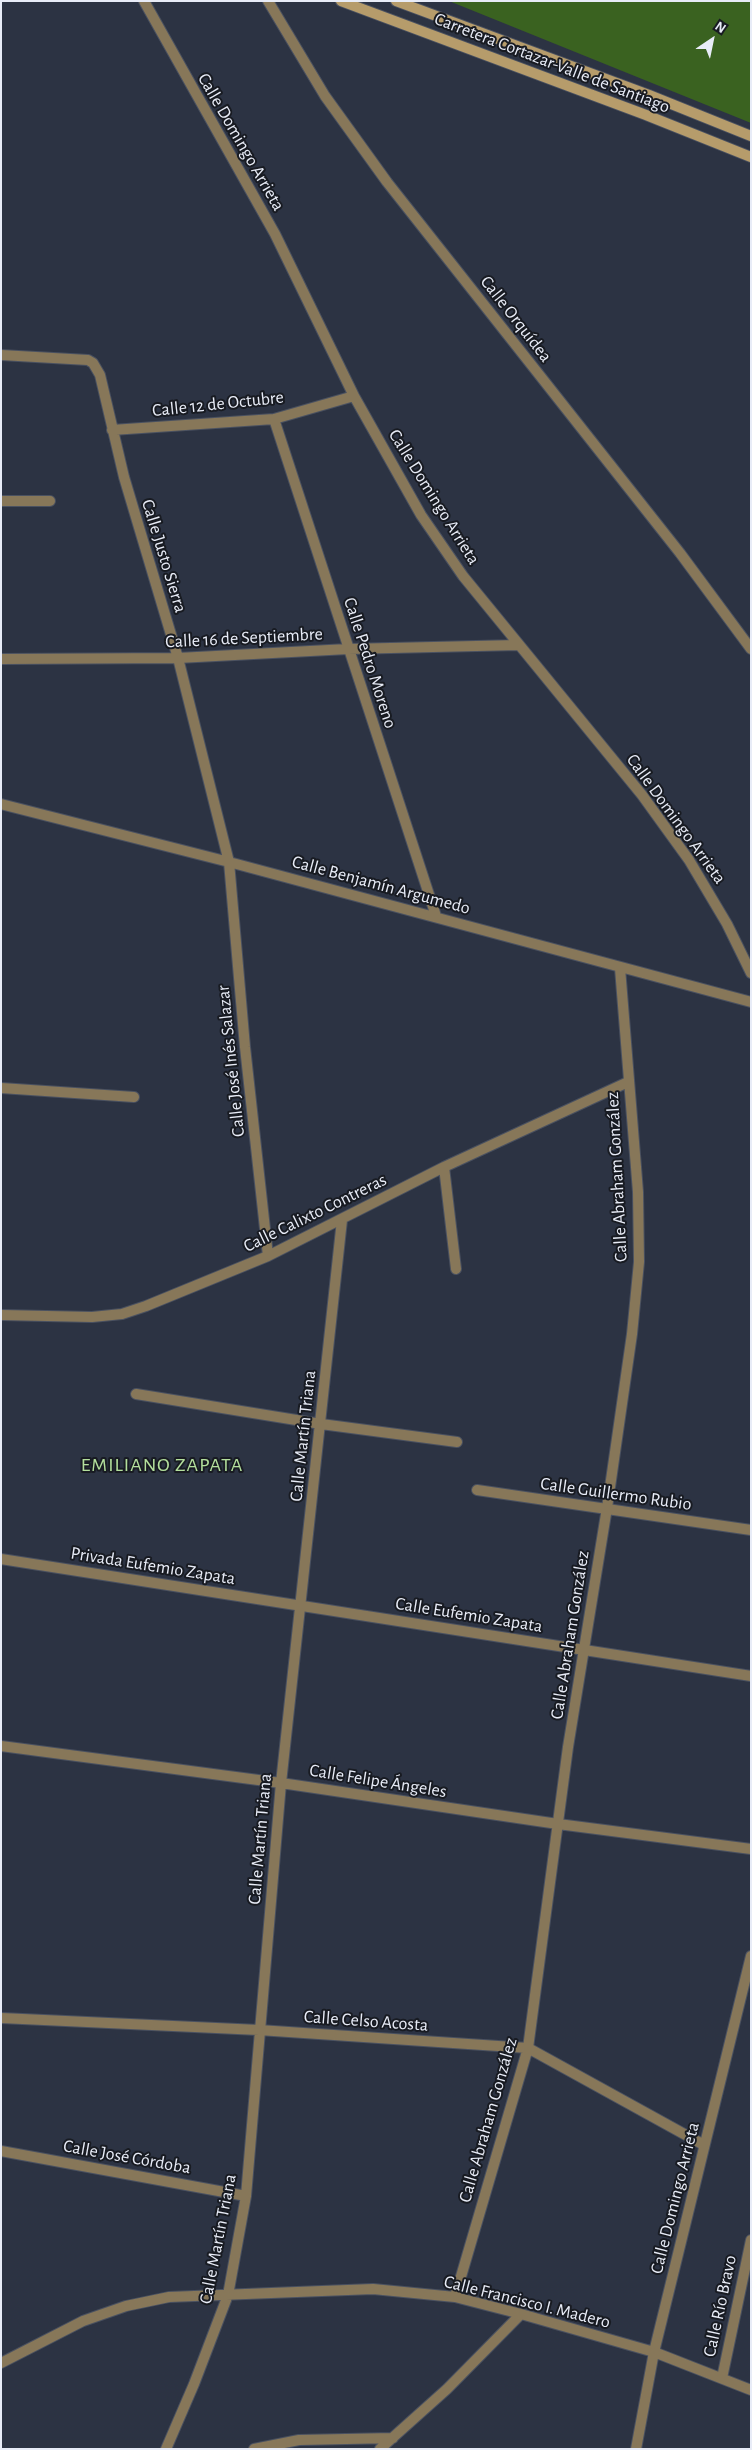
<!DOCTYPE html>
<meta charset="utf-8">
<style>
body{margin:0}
#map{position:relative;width:752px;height:2450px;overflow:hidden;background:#2c3343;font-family:"Alegreya Sans",sans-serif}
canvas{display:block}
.frame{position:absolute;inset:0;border:2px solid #e8ecf7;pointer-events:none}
.north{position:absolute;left:687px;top:15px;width:50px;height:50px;-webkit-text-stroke:4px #181b22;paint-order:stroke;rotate:34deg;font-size:14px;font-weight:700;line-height:20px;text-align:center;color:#e8ecf7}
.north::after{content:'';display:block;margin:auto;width:18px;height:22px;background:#e8ecf7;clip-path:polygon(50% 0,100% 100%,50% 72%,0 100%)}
</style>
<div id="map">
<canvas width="752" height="2450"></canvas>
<div class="frame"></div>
<div class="north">N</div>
</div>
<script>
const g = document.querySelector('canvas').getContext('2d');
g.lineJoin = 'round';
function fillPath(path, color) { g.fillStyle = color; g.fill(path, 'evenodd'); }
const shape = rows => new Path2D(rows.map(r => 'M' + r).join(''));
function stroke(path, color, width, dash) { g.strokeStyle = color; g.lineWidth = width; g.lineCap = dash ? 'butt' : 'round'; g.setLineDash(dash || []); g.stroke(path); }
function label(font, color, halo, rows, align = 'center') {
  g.font = font + ' "Alegreya Sans",sans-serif'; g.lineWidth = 4; g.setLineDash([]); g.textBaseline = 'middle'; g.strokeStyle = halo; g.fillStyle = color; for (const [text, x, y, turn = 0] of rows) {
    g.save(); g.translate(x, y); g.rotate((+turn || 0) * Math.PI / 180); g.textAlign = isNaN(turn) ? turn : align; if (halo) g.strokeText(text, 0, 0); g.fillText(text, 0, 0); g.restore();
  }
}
fillPath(shape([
 [449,1,751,1,751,123]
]), '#3a6220');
const minor = shape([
 [144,1,275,234,354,396,421,515,463,576,642,795,689,860,727,924,751,973],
 [268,1,325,96,387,182,680,553,751,649],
 [1,355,88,360,93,363,100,375,124,477,178,658,229,862,245,1047,268,1256],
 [274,419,436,916],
 [112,430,274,419,354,396],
 [1,501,50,501],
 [1,659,178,658,348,649,519,645],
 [1,804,229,862,751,1002],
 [1,1088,134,1097],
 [444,1167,456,1269],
 [1,1315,92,1317,122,1314,146,1306,268,1256,444,1167,628,1082],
 [136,1394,321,1424,457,1442],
 [477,1490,751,1530],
 [1,1559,751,1676],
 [1,1746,281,1783,558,1824,751,1849],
 [1,2018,259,2030,528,2048,704,2145],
 [1,2151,246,2196],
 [455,2297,528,2048,568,1747,607,1508,632,1334,639,1262,638,1192,620,968],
 [1,2363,83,2321,126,2306,169,2297,373,2289,455,2297,521,2314,654,2352,751,2390],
 [722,2378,751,2240],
 [166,2449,194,2384,228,2295,246,2196,281,1783,342,1220],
 [254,2449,299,2440,393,2438],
 [380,2449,447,2389,521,2314],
 [636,2449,654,2352,751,1956]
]);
const secondary = shape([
 [341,1,646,115,751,157],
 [396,1,649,95,751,136]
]);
stroke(minor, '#4a5160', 12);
stroke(secondary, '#4a5160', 12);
stroke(minor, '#877759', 10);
stroke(secondary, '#b69c6b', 10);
label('18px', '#e8ecf7', '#181b22', [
 ["Carretera Cortazar-Valle de Santiago",552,63,21],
 ["Calle Domingo Arrieta",241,142,60],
 ["Calle Orquídea",516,319,52],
 ["Calle 12 de Octubre",218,404,-6],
 ["Calle Domingo Arrieta",434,497,58],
 ["Calle Justo Sierra",164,556,73],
 ["Calle 16 de Septiembre",244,638,-3],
 ["Calle Pedro Moreno",370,663,72],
 ["Calle Domingo Arrieta",676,819,54],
 ["Calle Benjamín Argumedo",381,885,15],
 ["Calle José Inés Salazar",231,1061,-96],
 ["Calle Abraham González",617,1177,-93],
 ["Calle Calixto Contreras",315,1213,-26],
 ["Calle Martín Triana",303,1436,-84],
 ["Calle Guillermo Rubio",616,1494,8],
 ["Privada Eufemio Zapata",153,1566,9],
 ["Calle Eufemio Zapata",469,1615,9],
 ["Calle Abraham González",570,1635,-81],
 ["Calle Felipe Ángeles",378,1781,9],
 ["Calle Martín Triana",260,1839,-85],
 ["Calle Celso Acosta",366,2021,4],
 ["Calle Abraham González",488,2120,-74],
 ["Calle José Córdoba",127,2157,10],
 ["Calle Domingo Arrieta",675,2198,-76],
 ["Calle Martín Triana",218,2239,-79],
 ["Calle Francisco I. Madero",527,2302,14],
 ["Calle Río Bravo",720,2306,-78]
]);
g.letterSpacing = '1px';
label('20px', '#b4e09d', '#181b22', [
 ["EMILIANO ZAPATA",162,1465]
]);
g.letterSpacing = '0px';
</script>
